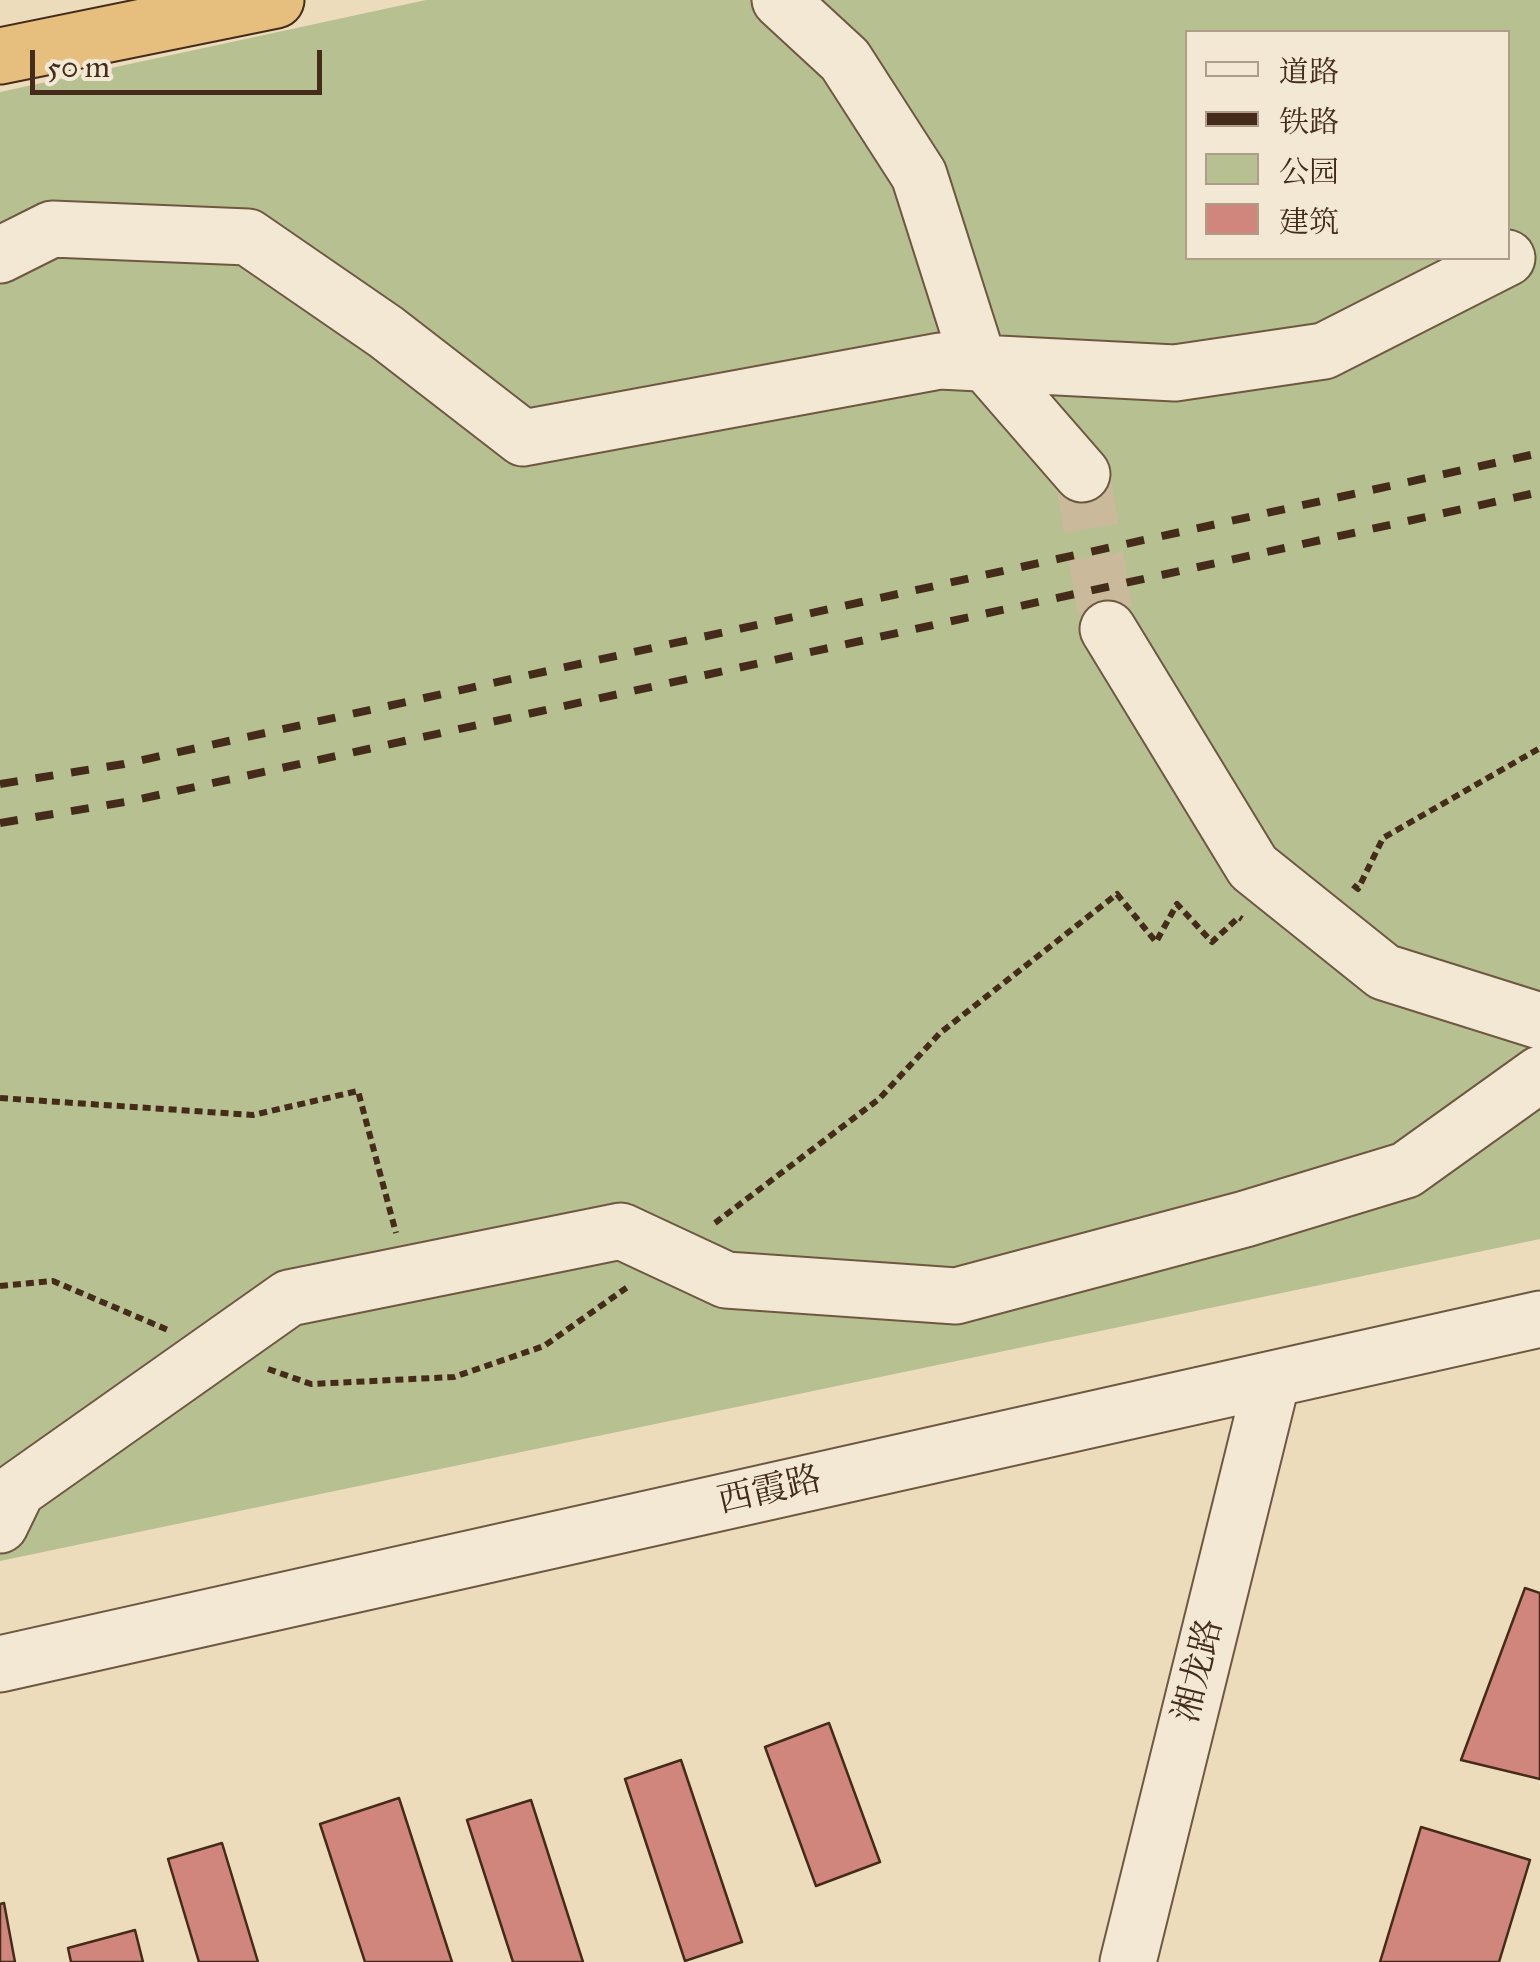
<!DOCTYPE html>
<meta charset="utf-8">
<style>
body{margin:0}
#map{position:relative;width:1540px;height:1962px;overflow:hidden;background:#eddcbc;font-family:"IM FELL Great Primer","Noto Serif SC",serif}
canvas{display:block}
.legend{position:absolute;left:1185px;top:30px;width:325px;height:230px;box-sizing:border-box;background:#f3e8d3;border:2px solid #ad9d89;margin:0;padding:12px 18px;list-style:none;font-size:30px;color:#452c1a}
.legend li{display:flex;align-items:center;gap:20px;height:50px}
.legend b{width:50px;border:2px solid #ad9d89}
.scale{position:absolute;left:30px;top:50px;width:292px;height:45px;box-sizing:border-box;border:5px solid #452c1a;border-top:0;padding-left:12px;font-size:30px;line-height:35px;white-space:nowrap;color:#452c1a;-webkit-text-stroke:8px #f3e8d3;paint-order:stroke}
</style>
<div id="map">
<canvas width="1540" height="1962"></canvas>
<ul class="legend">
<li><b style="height:12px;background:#f3e8d3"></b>道路</li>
<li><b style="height:12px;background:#452c1a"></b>铁路</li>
<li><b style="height:28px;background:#b7c091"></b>公园</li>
<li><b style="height:28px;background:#d0867d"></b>建筑</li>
</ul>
<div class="scale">50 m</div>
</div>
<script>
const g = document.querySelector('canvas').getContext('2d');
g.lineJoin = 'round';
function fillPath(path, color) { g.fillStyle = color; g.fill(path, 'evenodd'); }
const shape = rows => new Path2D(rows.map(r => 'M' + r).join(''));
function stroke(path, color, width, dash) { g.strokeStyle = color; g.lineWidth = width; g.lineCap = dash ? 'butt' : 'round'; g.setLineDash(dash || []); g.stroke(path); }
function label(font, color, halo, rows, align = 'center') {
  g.font = font + ' "IM FELL Great Primer","Noto Serif SC",serif'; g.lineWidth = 8; g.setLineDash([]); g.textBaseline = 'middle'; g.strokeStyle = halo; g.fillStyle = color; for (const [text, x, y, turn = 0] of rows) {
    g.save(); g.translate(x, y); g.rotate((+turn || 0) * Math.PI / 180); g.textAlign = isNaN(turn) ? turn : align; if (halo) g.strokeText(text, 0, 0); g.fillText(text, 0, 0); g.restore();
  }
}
fillPath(shape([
 [426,0,1540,0,1540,1239,0,1561,0,92],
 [1188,32,1508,32,1508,258,1188,258]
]), '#b7c091');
const building = shape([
 [1525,1588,1540,1593,1540,1779,1461,1760,1525,1588],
 [829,1723,880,1862,816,1886,765,1747,829,1723],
 [681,1760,742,1942,685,1961,625,1779,681,1760],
 [399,1798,452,1962,365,1962,320,1824,399,1798],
 [531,1800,583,1962,513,1962,467,1820,531,1800],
 [1421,1827,1530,1860,1499,1962,1380,1962,1421,1827],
 [222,1843,258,1962,199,1962,168,1859,222,1843],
 [4,1903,15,1962,0,1962,0,1904,4,1903],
 [135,1930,143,1962,71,1962,68,1948,135,1930]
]);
fillPath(building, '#d0867d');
stroke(building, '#452c1a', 2.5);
stroke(shape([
 [1082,474,1108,629]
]), '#cbb99c', 55, [55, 28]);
const minor = shape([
 [780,0,845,60,919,175,975,351,1082,474],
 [0,255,52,229,248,237,386,332,523,438,940,361,1175,373,1324,351,1507,258],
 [1108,629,1253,867,1384,972,1540,1021],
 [0,1525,17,1490,289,1298,621,1231,726,1280,956,1296,1245,1219,1406,1170,1540,1074],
 [0,1664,1540,1319],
 [1128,1962,1272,1380]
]);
const highway = shape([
 [0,56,276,0]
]);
stroke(minor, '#6f5842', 59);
stroke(highway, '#452c1a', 59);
stroke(shape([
 [1353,885,1358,889,1383,838,1540,748],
 [0,1098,253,1115,358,1091,396,1233],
 [715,1223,879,1099,940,1033,1117,894,1156,942,1177,904,1212,942,1239,917,1242,919],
 [0,1286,53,1281,168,1330],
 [268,1369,311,1384,454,1377,544,1346,629,1286]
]), '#452c1a', 6, [8, 5]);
stroke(minor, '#f3e8d3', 55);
stroke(highway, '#e6be7e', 55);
stroke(shape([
 [0,784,124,764,1540,453],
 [0,823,131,801,1540,492]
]), '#452c1a', 8, [18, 18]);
label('35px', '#452c1a', '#f3e8d3', [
 ["西霞路",770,1492,-13],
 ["湘龙路",1200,1671,-76]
]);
</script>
